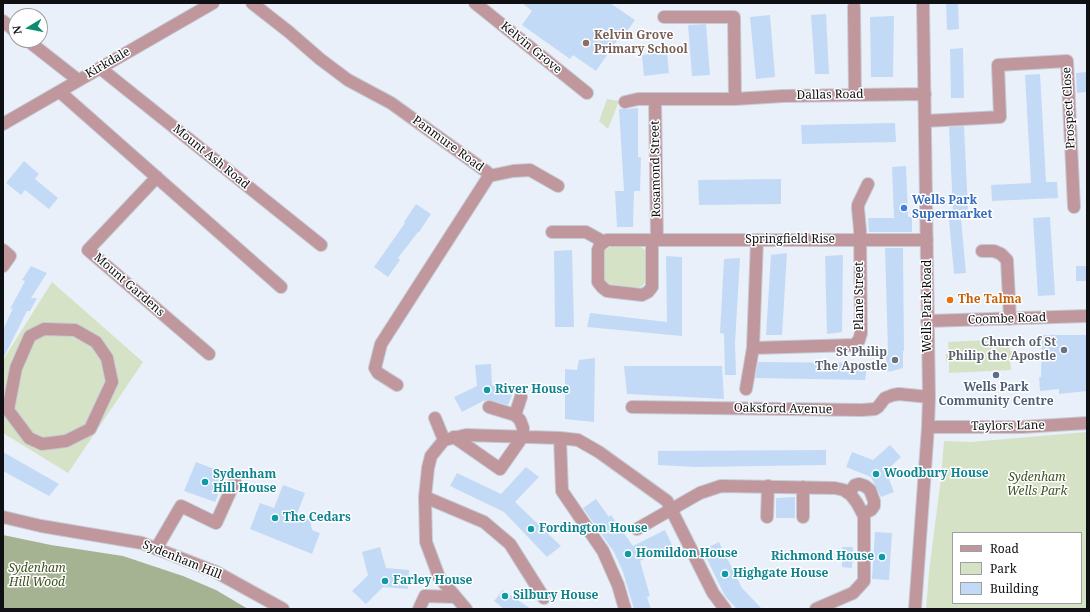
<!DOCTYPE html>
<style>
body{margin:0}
#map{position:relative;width:1090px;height:612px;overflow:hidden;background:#e9f0f9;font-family:"Noto Serif",serif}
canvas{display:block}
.frame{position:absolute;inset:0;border:4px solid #0e1013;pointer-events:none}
.legend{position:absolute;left:952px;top:532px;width:130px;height:72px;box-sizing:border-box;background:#fff;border:1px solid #9f9fa1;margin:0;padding:5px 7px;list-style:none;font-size:12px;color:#0e1013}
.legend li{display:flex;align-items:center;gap:8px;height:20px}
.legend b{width:20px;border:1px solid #9f9fa1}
.north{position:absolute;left:8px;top:8px;width:40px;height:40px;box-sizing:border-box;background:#fff;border:1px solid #9f9fa1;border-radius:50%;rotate:260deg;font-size:11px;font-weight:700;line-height:16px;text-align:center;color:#0e1013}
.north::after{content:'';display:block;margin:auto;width:14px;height:18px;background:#118b6e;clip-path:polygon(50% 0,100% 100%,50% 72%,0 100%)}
</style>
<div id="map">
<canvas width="1090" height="612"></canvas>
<div class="frame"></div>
<ul class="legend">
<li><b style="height:5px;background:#bf979d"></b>Road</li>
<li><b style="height:11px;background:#d6e2c5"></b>Park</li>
<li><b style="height:11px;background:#c3daf7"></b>Building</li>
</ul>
<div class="north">N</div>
</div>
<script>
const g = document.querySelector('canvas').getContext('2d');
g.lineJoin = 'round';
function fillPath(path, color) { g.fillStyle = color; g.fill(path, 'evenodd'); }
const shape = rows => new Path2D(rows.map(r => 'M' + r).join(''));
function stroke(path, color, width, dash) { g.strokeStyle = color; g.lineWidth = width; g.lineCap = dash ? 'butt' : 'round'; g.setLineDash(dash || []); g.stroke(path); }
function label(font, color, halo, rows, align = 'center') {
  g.font = font + ' "Noto Serif",serif'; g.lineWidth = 3; g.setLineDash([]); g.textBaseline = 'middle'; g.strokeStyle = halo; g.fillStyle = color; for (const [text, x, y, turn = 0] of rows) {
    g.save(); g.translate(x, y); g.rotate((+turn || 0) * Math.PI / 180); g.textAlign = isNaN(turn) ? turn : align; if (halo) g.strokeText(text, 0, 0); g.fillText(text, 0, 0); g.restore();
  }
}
fillPath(shape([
 [607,99,619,101,608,129,599,121],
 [613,246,641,247,646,251,646,278,645,283,642,286,638,288,610,284,606,282,604,278,603,255,605,250],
 [52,282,143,362,68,473,3,433,3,360],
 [1010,339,1010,351,1013,351,1013,358,1010,358,1011,370,949,373,949,362,946,361,946,354,949,354,948,342],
 [1087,432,1087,609,926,609,929,572,941,478,944,441,971,442],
 [953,533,1081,533,1081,603,953,603]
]), '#d6e2c5');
fillPath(shape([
 [3,535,51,545,123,556,183,576,216,590,248,609,3,609]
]), '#a5b392');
fillPath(shape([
 [522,3,610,3,635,20,620,41,618,39,596,71,573,55,570,59,522,25,532,11],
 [946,3,958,3,959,29,947,30],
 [826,14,829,74,815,74,811,15],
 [770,15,775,77,756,79,750,17],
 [894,16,893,77,871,77,870,17],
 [706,24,710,75,692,76,688,25],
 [963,48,964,98,951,98,950,49],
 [667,52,669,73,644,76,642,55],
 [1087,72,1087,92,1077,93,1076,73],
 [1040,74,1046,182,1057,182,1058,198,992,201,991,185,1031,183,1025,75],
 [638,108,638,157,641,157,640,191,634,191,633,227,617,227,615,191,624,191,619,109,626,109],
 [895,123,896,142,802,144,801,125],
 [964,126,968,210,953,211,949,127],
 [24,161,39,174,35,179,58,198,49,209,25,190,21,195,6,183],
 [906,166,908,217,912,217,912,232,869,232,868,218,894,218,892,167],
 [781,179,781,204,699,205,698,180],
 [416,204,431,214,419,232,418,232,398,258,400,260,388,277,374,267,405,223,404,222],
 [1050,217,1055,295,1038,296,1033,218],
 [961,219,966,273,954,274,949,220],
 [885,248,903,248,904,351,903,351,903,368,889,372,889,371,886,371,886,352,888,352],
 [572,250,574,327,555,327,554,251],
 [787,253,782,335,766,335,771,255],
 [843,255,842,332,827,334,825,256],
 [666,256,682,257,682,336,587,327,590,313,667,322],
 [740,258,735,343,736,375,725,375,724,334,720,333,724,259],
 [31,266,47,273,31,298,37,298,30,311,27,311,3,359,3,330,13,308,10,309,25,281,22,280],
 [1076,266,1087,266,1087,281,1076,281],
 [1042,335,1087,335,1087,391,1059,394,1059,389,1040,391,1039,377,1041,377],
 [595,358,594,422,565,419,565,369,577,370,579,360],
 [758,362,868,363,865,380,755,378],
 [491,364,492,385,513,393,508,405,488,400,483,401,462,412,454,397,477,386,475,365],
 [624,366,722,366,724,399,627,394],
 [890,445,901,457,886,471,894,492,881,497,871,477,846,467,852,452,873,460],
 [826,450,826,465,696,467,658,465,658,451],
 [3,452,59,484,49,496,3,471],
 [196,462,227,474,215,502,184,491],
 [526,467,539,477,515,502,561,546,547,557,504,512,450,486,457,473,501,494],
 [283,485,305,493,297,514,310,520,312,530,320,533,312,554,250,529,260,503,274,508],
 [795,497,795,518,776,518,776,498],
 [596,499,609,517,611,515,633,546,665,530,672,545,640,561,650,596,647,597,651,609,634,609,623,572,614,552,583,508],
 [875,532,892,533,889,580,872,579],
 [719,542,742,588,762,609,737,609,725,596,707,559,706,560,701,551],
 [380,547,386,568,409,570,408,589,383,587,366,604,352,591,368,575,362,552],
 [842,547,853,547,852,568,842,567],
 [503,590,531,609,504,609,494,601]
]), '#c3daf7');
const minor = shape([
 [252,3,289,32,320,59,348,80,391,103,487,172,489,176,381,344,375,368,378,373,397,385],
 [475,3,587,93],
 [854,7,855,95],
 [664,17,734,17,735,99],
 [3,21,16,32],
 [27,40,78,80],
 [100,68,321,245],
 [60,92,281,287],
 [655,99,657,240],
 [625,102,638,99,735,99,783,96,925,94],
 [925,121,1000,117,998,65,1067,61,1074,207],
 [3,124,213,3],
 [489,176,513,171,530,170,558,186],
 [157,177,88,250,209,354],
 [552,232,586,232,604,242],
 [607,240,652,240,652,287,648,292,642,295,607,291,602,287,598,282,598,250,600,245,607,240],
 [652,240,927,240],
 [757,240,753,348,854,345,859,340,861,333,860,230,858,209,858,205,868,184],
 [3,250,10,256,3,266],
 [982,251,994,251,1001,254,1007,260,1010,319],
 [927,321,1087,316],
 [44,329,75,330,96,342,107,358,112,382,90,429,66,441,42,444,29,438,8,410,16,368,30,336,44,329],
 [746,389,753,348],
 [632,407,862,410,875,409,878,407,885,398,893,395,899,394,929,397],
 [515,415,521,397],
 [435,418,444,440],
 [928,427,1022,427,1087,423],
 [454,437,500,469,523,436,523,428,520,420,515,415,489,407],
 [560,438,562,491,603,551,618,585,625,609],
 [849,493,855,485,859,484,865,486,870,490,874,501,874,506,871,510,863,514],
 [425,497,484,522,510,544,544,598],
 [3,517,41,526,142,543,216,572,283,609],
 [767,517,768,486],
 [803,517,803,487],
 [637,529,700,493,721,486,835,488,844,490,851,495,857,503,864,516,864,581,853,593,816,609],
 [156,549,181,506,216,523,235,481],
 [419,609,425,596,455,597],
 [466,609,439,577,426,542,425,497,428,468,431,456,444,440,466,435,560,438,578,440,599,452,667,501,713,593,725,609],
 [915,609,928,427,929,397,923,3]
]);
stroke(minor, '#c6ccd4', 14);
stroke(minor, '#bf979d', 12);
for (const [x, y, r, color] of [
 [586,43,4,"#8d6e63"],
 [904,208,4,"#3f7fe0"],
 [950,300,4,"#e8710a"],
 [1064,350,4,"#6b7280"],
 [895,360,4,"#6b7280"],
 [996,375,4,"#5c6f8a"],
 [487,390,4,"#0f9aa8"],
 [876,474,4,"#0f9aa8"],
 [205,482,4,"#0f9aa8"],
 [275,518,4,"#0f9aa8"],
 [531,529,4,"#0f9aa8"],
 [628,554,4,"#0f9aa8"],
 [882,557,4,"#0f9aa8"],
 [725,574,4,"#0f9aa8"],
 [385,581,4,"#0f9aa8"],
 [505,596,4,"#0f9aa8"]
]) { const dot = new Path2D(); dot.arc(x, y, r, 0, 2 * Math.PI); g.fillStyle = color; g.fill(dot); stroke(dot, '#fff', 1.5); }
label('bold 12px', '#785e54', '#fff', [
 ["Kelvin Grove",594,36],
 ["Primary School",594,50]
], 'left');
label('12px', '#0e1013', '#fff', [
 ["Kelvin Grove",531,48,39],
 ["Kirkdale",108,63,-30],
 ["Dallas Road",830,95,-1],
 ["Prospect Close",1069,108,-93],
 ["Panmure Road",448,144,36],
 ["Mount Ash Road",211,157,39],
 ["Rosamond Street",656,169,-91],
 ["Springfield Rise",790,240],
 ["Mount Gardens",129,285,41],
 ["Plane Street",860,296,-90],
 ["Wells Park Road",928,306,-90],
 ["Coombe Road",1007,319,-2],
 ["Oaksford Avenue",783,409,1],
 ["Taylors Lane",1008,426,-1],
 ["Sydenham Hill",182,560,22]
]);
label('bold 12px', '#366cbe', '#fff', [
 ["Wells Park",912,201],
 ["Supermarket",912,215]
], 'left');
label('bold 12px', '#c56008', '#fff', [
 ["The Talma",958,300]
], 'left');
label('bold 12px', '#5b616d', '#fff', [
 ["Church of St",1056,343],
 ["Philip the Apostle",1056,357],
 ["St Philip",887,353],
 ["The Apostle",887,367]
], 'right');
label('bold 12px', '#4e5e75', '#fff', [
 ["Wells Park",996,388],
 ["Community Centre",996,402]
]);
label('bold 12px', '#0d838f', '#fff', [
 ["River House",495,390],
 ["Woodbury House",884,474],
 ["Sydenham",213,475],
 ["Hill House",213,489],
 ["The Cedars",283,518],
 ["Fordington House",539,529],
 ["Homildon House",636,554],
 ["Richmond House",874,557,"right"],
 ["Highgate House",733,574],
 ["Farley House",393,581],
 ["Silbury House",513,596]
], 'left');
label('italic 12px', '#3e501e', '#fff', [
 ["Sydenham",1037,478],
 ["Wells Park",1037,492],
 ["Sydenham",37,569],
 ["Hill Wood",37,583]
]);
</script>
